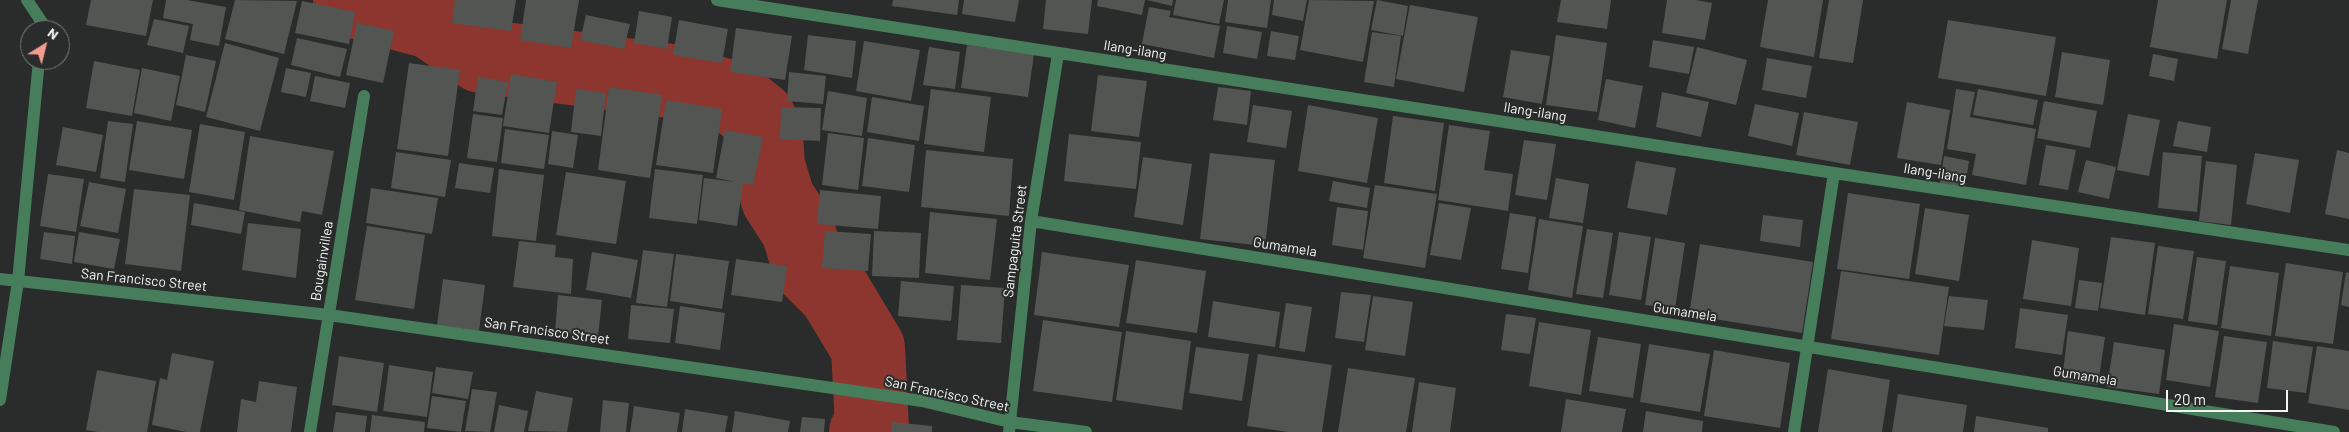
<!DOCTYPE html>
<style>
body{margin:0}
#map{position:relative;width:2349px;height:432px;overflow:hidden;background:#292c2a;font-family:Barlow,sans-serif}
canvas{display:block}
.north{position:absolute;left:20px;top:20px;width:50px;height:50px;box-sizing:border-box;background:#292c2a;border:1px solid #7a7c7a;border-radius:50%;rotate:36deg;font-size:14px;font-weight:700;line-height:20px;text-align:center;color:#f3f5f3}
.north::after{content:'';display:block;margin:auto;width:18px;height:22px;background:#f59c91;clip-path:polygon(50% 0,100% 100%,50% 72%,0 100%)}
.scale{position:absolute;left:2166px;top:390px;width:122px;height:22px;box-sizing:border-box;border:2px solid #f3f5f3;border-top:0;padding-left:6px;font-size:15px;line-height:18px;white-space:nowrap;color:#f3f5f3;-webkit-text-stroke:4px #292c2a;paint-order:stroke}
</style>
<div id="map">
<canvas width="2349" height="432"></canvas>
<div class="north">N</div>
<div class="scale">20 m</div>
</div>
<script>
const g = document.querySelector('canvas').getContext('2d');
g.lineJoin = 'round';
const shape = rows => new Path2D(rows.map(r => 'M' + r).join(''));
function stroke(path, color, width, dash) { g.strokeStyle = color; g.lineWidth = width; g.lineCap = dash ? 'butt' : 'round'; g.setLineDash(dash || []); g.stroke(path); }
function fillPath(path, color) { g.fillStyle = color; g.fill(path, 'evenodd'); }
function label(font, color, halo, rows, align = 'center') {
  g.font = font + ' Barlow,sans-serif'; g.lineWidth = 4; g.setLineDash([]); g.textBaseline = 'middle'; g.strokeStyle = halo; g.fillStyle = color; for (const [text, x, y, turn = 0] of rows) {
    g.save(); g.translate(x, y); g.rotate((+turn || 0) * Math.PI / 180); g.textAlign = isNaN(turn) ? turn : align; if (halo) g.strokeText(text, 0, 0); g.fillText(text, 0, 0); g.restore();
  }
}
stroke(shape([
 [350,0,431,22,481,56,678,82,736,99,759,118,766,135,768,166,778,199,798,230,809,267,835,293,868,348,872,428,866,432]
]), '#8d362f', 74);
fillPath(shape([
 [91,0,153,0,146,36,86,25],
 [166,0,187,0,226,7,219,46,190,40,193,24,163,18],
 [235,0,297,1,284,54,225,39],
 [455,0,516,0,511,31,452,23],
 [526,0,579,0,571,48,520,40],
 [893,0,959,0,957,15,892,6],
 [964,0,1019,0,1015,22,962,14],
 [1046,0,1092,0,1088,34,1043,29],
 [1098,0,1145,0,1142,15,1097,6],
 [1147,0,1173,0,1172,6],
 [1176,0,1224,0,1219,24,1173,15],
 [1228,0,1271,0,1267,28,1225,22],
 [1274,0,1307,0,1303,21,1272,15],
 [1309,0,1374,1,1363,62,1300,50],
 [1377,0,1408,6,1403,36,1371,30],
 [1561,0,1611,0,1607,29,1557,22],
 [1667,0,1696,0,1712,3,1705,40,1662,33],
 [1768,0,1823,0,1814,57,1760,47],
 [1829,0,1863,0,1853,63,1819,58],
 [2158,0,2227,0,2217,59,2150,47],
 [2231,0,2258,0,2248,54,2222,49],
 [302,1,355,12,349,44,295,33],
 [1410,5,1478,17,1464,92,1396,79],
 [1149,7,1171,11,1169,17,1220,26,1214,58,1142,44],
 [639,11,672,17,667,49,634,43],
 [586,15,630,24,624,49,580,40],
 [154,19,189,26,183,53,147,45],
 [679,20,728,29,722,63,673,55],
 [1948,20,2056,37,2046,96,1938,78],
 [357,23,394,31,383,83,346,75],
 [1227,26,1262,32,1257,59,1223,53],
 [736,28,792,36,785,80,730,72],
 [1271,31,1299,36,1295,60,1267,56],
 [1372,32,1401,36,1394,87,1364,82],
 [808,35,856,41,852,78,804,70],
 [1556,35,1607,43,1597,112,1546,105],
 [297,38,347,49,340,77,291,65],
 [1653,40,1694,47,1689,74,1649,67],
 [864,41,920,50,911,101,856,91],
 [225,43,279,58,260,131,206,117],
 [967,45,1034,54,1028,97,961,88],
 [929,47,960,52,955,89,923,85],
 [1697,47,1747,60,1736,105,1686,93],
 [1511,50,1550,56,1542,104,1503,97],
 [2062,52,2110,60,2103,105,2055,97],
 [2153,54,2178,59,2174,81,2149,76],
 [186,55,216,61,205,112,176,105],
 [1767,58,1812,66,1806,98,1762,90],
 [94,61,140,70,132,116,86,108],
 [409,63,460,70,448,156,397,149],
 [142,68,180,76,171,121,134,113],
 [286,68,311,73,306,97,281,92],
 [789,72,826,76,823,104,787,101],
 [511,74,557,82,549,133,503,126],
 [1098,75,1147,81,1139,137,1091,131],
 [315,76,350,83,345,108,310,101],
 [478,77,508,82,502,115,473,111],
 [1606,79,1643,86,1635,128,1598,120],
 [609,87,662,95,650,178,598,170],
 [1218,87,1251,91,1247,125,1213,120],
 [576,89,606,93,601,136,571,132],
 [931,89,991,97,984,152,924,144],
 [1956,89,1975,92,1970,117,2036,129,2026,185,1972,175,1976,154,1947,149],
 [1978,89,2038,100,2033,125,1973,115],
 [828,91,867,98,862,136,822,130],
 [1662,92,1709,102,1701,137,1656,127],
 [872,97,924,106,919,141,867,132],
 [666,100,722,109,713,173,656,165],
 [2044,101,2097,111,2090,148,2037,138],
 [1907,102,1950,110,1941,165,1897,158],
 [1755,104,1799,113,1792,146,1748,136],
 [1253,105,1292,111,1286,148,1247,142],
 [1308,105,1378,118,1367,183,1298,171],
 [781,107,821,108,820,141,780,139],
 [1804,112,1858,122,1850,165,1796,155],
 [473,114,503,118,497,162,467,158],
 [2128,114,2160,120,2149,176,2117,170],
 [1393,116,1444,123,1435,191,1384,183],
 [108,121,133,124,125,182,100,178],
 [137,121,192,130,184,179,129,170],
 [2178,121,2211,127,2207,152,2173,146],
 [200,124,245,132,234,200,189,192],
 [1449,125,1490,131,1484,170,1513,174,1508,211,1438,200],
 [63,127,103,135,96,172,56,165],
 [505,129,549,135,544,169,501,163],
 [725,130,763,137,753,185,743,183,737,226,699,220,704,178,736,182,716,178],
 [552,131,578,135,573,168,548,164],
 [828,133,864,138,858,190,822,185],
 [1069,134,1141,142,1136,189,1064,181],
 [250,136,334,151,322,215,302,211,300,222,239,210],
 [868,138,915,145,909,192,862,186],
 [1524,140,1556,144,1547,200,1515,195],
 [2046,145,2076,150,2068,190,2039,185],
 [926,150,1013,159,1009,216,921,207],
 [2337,150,2349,153,2349,219,2325,214],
 [396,152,451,160,445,197,391,188],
 [2163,152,2202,156,2197,212,2158,208],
 [1210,153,1275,160,1265,246,1200,239],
 [2255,153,2299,160,2290,213,2246,204],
 [1944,156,1969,161,1965,187,1940,183],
 [1143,157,1192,164,1183,225,1134,217],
 [2086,160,2116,167,2109,199,2078,192],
 [1636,161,1676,168,1667,215,1627,208],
 [2206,161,2237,165,2231,225,2199,221],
 [459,163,494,168,490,193,455,188],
 [499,169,544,175,536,241,492,236],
 [655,169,703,175,697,224,649,218],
 [566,172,626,181,616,244,556,235],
 [48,174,84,179,76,232,40,226],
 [1556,178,1589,184,1583,223,1549,218],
 [1333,181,1370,188,1367,208,1329,201],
 [89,182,126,189,118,233,80,226],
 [1375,185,1437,194,1425,268,1363,258],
 [371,188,438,198,432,234,366,223],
 [134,189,190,195,181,271,125,264],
 [820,190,881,196,878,229,817,224],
 [1848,193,1920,204,1909,279,1837,269],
 [194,203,245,212,241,234,191,225],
 [1439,203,1471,208,1461,260,1430,255],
 [1337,207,1368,211,1363,250,1332,245],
 [1925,208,1969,215,1959,281,1915,274],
 [930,212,997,219,990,280,925,273],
 [1510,213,1536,217,1528,273,1501,269],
 [1763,215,1803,220,1800,247,1760,241],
 [1539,219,1583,226,1572,298,1528,290],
 [248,223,301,229,296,278,242,270],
 [367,226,425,235,414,309,355,300],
 [1587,229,1613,233,1603,298,1576,294],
 [825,231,871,234,868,271,822,268],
 [874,231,921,233,919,278,872,276],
 [44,232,75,236,72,264,40,259],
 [79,232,120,239,114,269,74,262],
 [1619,232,1651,237,1641,300,1609,295],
 [2111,237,2155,243,2145,315,2100,308],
 [1655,238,1685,243,1675,309,1645,305],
 [2032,240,2079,248,2071,306,2023,299],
 [519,241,556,245,555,257,573,259,571,294,513,287],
 [1700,244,1813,262,1802,333,1689,315],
 [2158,246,2194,251,2183,319,2148,314],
 [643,250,674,254,667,307,636,303],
 [592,252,638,260,631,298,586,290],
 [1042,252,1129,265,1119,327,1034,315],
 [676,254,729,261,722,309,670,301],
 [2197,257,2226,261,2217,325,2188,321],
 [736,259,787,266,782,302,731,295],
 [1136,260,1206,271,1197,333,1126,323],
 [2286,263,2343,272,2333,344,2275,336],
 [2230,266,2279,273,2271,336,2221,328],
 [1841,271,1949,287,1939,355,1831,339],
 [2346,272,2349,273,2349,307,2341,305],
 [443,279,485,285,479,331,437,325],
 [2079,280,2102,283,2098,311,2075,308],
 [901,281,954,286,951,321,898,316],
 [961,285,1005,288,1001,343,957,340],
 [1341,292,1371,295,1364,342,1335,338],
 [558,295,602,300,598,336,555,332],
 [1373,296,1413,302,1405,356,1365,350],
 [1949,296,1988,300,1984,330,1944,326],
 [1213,301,1280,312,1275,347,1208,337],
 [1286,303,1312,307,1305,352,1279,348],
 [631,305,674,309,670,343,628,339],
 [680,306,725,313,720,350,675,343],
 [2020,308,2068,315,2062,355,2015,348],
 [1506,314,1536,318,1530,354,1501,350],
 [1043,320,1122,332,1112,402,1033,391],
 [1539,322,1591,330,1581,395,1529,386],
 [2174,324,2219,331,2210,387,2166,380],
 [1126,331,1191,341,1182,410,1116,400],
 [2068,331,2105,337,2098,385,2062,380],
 [2224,336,2267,342,2258,403,2215,397],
 [1598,337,1641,344,1633,398,1589,391],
 [2273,341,2313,347,2306,393,2267,388],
 [2114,342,2165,350,2159,394,2107,387],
 [1649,344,1710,354,1700,412,1640,402],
 [2317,346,2349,351,2349,410,2308,403],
 [1196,347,1249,354,1242,401,1189,393],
 [1714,350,1790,363,1780,428,1704,416],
 [172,353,214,361,200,432,186,432,152,425,160,378,167,380],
 [1258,354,1332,365,1322,432,1288,432,1247,426],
 [339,356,384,363,377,412,332,405],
 [389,365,433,372,427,417,383,411],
 [436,367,473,372,468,399,432,393],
 [1348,368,1415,378,1406,432,1338,432],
 [1828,369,1890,380,1882,432,1818,432],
 [97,370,156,381,147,432,98,432,86,430],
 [259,381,297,387,291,432,237,432,241,399,256,402],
 [1419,382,1456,388,1450,432,1412,432],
 [472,389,497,392,490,432,465,431],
 [536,391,573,398,567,432,528,431],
 [1898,394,1967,405,1963,432,1892,432],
 [432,396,466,401,461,432,427,428],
 [1566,399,1626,409,1622,432,1561,432],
 [603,400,629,403,626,432,600,432],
 [499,405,528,411,524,432,494,432],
 [634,406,680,413,677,432,630,432],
 [685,409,728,416,725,432,682,432],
 [735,411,790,421,788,432,732,432],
 [1646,411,1703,421,1702,432,1643,432],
 [336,412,367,416,365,432,333,432],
 [372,415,425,422,424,432,370,432],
 [1976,416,2048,428,2048,432,1974,432],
 [802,417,825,419,824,432,800,432],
 [892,422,932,426,932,432,891,432]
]), '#525552');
stroke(shape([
 [27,0,43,24,42,30],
 [717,0,1834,173,2349,250],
 [1031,221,2334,432],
 [0,279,329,315,922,401,1010,422,1086,432],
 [0,400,18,281,39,60],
 [310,432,364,96],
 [1009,432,1031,221,1058,54],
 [1794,432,1834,173]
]), '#467d5b', 12);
label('14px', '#f3f5f3', '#292c2a', [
 ["Ilang-ilang",1135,50,9],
 ["Ilang-ilang",1535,112,9],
 ["Ilang-ilang",1935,173,9],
 ["Sampaguita Street",1015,241,-83],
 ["Gumamela",1285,247,9],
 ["Bougainvillea",322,261,-81],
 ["San Francisco Street",144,280,6],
 ["Gumamela",1685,312,9],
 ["San Francisco Street",547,331,8],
 ["Gumamela",2085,376,9],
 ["San Francisco Street",947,394,12]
]);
</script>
